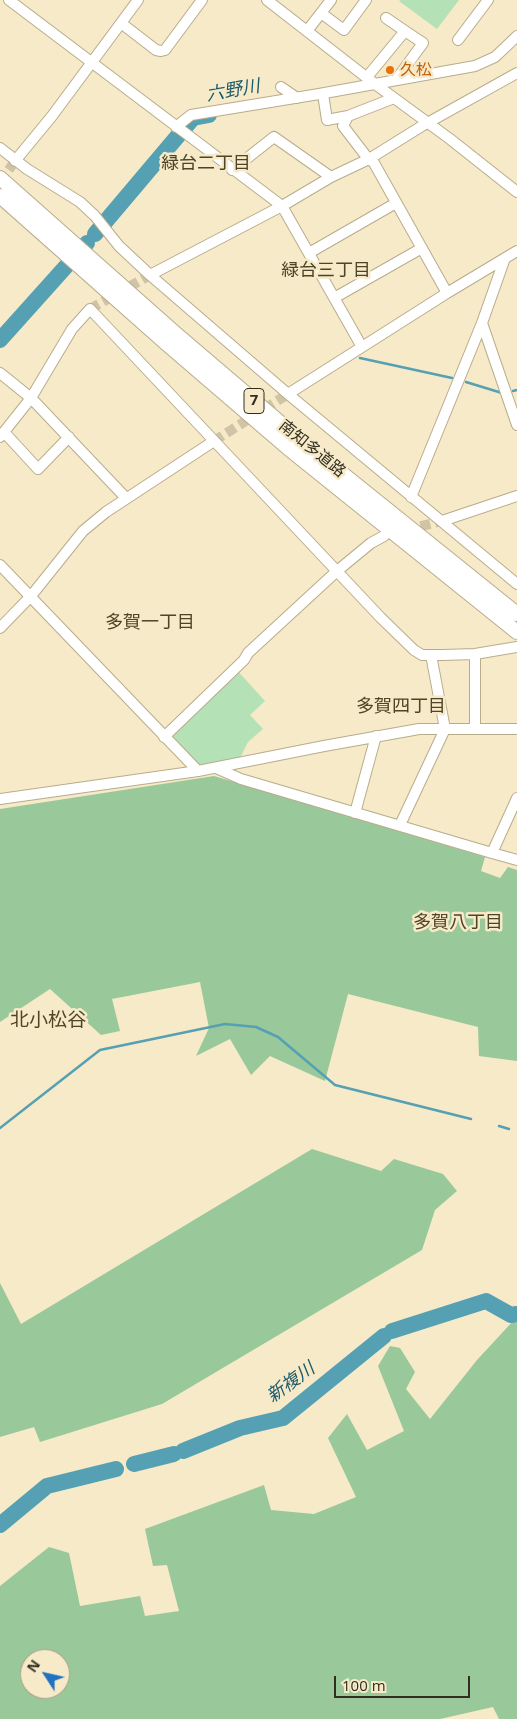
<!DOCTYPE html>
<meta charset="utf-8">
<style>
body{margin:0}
#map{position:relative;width:517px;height:1719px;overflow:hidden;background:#f6eac8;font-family:"Open Sans",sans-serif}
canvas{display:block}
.north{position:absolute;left:20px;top:1649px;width:50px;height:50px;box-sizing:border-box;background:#f6eac8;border:1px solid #a89e85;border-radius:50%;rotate:305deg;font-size:14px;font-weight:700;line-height:20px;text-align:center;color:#322d20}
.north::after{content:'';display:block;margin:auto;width:18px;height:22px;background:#2173c2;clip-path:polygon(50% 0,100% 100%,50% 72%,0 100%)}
.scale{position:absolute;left:334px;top:1676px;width:136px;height:22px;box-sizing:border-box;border:2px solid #322d20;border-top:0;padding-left:6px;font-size:15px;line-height:18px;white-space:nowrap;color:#322d20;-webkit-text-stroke:4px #f6eac8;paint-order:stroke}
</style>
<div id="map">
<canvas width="517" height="1719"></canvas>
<div class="north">N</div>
<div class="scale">100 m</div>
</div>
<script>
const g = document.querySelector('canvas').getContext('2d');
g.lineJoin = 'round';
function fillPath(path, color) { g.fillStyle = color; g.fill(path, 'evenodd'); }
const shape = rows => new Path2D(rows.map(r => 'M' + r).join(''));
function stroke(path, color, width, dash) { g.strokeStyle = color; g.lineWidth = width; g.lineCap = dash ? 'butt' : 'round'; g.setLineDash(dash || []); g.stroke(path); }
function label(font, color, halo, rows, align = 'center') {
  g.font = font + ' "Open Sans","Noto Sans JP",sans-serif'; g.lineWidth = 5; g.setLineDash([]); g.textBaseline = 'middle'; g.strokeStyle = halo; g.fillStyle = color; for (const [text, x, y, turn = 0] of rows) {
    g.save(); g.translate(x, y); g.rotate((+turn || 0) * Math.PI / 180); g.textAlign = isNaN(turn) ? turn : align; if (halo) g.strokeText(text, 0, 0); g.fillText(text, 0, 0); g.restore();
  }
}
fillPath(shape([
 [401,0,459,0,437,29,399,1],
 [235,668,265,701,250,715,263,729,248,742,237,764,198,771,164,737]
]), '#b4e1b5');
fillPath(shape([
 [214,776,485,857,481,871,500,878,508,867,517,870,517,1061,479,1056,478,1027,348,994,325,1081,270,1056,251,1075,230,1039,196,1056,209,1028,200,982,112,999,120,1031,101,1035,50,989,0,1022,0,809],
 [312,1149,381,1171,394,1159,443,1174,457,1191,435,1210,422,1250,162,1404,40,1442,34,1427,0,1437,0,1283,21,1324],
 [517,1319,517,1719,499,1719,493,1707,440,1719,0,1719,0,1586,49,1547,69,1553,80,1606,140,1596,145,1616,179,1611,167,1565,153,1566,145,1529,264,1485,271,1510,314,1514,356,1497,328,1438,347,1414,367,1450,404,1431,378,1366,390,1346,400,1348,415,1372,406,1389,430,1419,477,1360,514,1320],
 [30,1659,60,1659,60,1689,30,1689]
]), '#99c89b');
stroke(shape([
 [360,358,452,378],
 [466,382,502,393],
 [513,391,517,390],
 [499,1126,509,1129],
 [0,1128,100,1050,225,1024,256,1027,278,1037,335,1085,471,1119]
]), '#55a0b3', 2.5);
stroke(shape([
 [95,234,193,118,209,115],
 [0,340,87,243],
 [392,1331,486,1301,511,1315,517,1314],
 [183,1451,240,1428,283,1418,384,1336],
 [134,1464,174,1454],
 [0,1525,47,1486,116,1469]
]), '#55a0b3', 16);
stroke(shape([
 [0,182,15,161],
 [90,309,150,275],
 [214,441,288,394],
 [406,530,442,521]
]), '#cfc4a6', 10, [10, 5]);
const minor = shape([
 [9,0,282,206,362,347],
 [267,0,375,84,450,139,517,192],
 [321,13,344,30,366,0],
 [386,18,405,31],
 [121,23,156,50,161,51,165,50,202,0],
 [307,31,331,0],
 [458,40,488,0],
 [367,77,405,31,423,43,396,80],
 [281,87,297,98],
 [323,94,327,120,348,116],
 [394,98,348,116,343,126,366,156,374,163,447,293],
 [176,127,191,115,319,94,475,66,495,57,517,36],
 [0,148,27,169,80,202,95,216,119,246,150,275,288,394,517,584],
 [15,161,52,116,138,0],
 [232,170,274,137,331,177],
 [309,253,396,203],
 [150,275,282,206,331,177,369,159,422,126,517,73],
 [334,298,422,248],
 [482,323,517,425],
 [0,373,31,398,126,498],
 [288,394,447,293,517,251],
 [4,432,38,469,69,437],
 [0,437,31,398,72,329,90,309,381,618,414,650,422,655,443,655,475,654,517,647],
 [411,497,482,323,505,258],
 [442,521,517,496],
 [0,565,198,771],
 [0,628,31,596,83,531,106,512,214,441],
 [475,728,475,654],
 [164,737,244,660,248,653,337,571,371,543,384,536],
 [216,768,241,779,492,853],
 [517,798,492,853,517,860],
 [0,799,198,771,324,746,419,729,517,729],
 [355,813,376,736],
 [400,825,445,729,431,655]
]);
const highway = shape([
 [0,178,176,334,298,438,517,614],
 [0,196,167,344,288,448,517,632]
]);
stroke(minor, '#b8ac8c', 12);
stroke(highway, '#b8ac8c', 16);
stroke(minor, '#fff', 10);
stroke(highway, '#fff', 14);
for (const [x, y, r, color] of [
 [390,70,5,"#e8710a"]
]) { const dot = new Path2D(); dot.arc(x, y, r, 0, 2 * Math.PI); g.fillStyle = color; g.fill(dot); stroke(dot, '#f6eac8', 2); }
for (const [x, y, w] of [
 [254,401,20]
]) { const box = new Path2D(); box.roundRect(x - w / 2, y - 12.5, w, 25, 4); g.fillStyle = '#f6eac8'; g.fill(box); stroke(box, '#322d20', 1); }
label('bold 15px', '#322d20', null, [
 ["7",254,401]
]);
label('16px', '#c56008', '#f6eac8', [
 ["久松",400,70]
], 'left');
label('16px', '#322d20', '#f6eac8', [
 ["南知多道路",312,449,39]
]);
label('italic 18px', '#1c5968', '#f6eac8', [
 ["六野川",233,91,-10],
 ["新複川",291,1383,-36]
]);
label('18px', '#4e4427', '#f6eac8', [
 ["緑台二丁目",206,164],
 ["緑台三丁目",326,271],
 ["多賀一丁目",150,623],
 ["多賀四丁目",401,707],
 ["多賀八丁目",458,923]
]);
label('19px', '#4e4427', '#f6eac8', [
 ["北小松谷",48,1021]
]);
</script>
